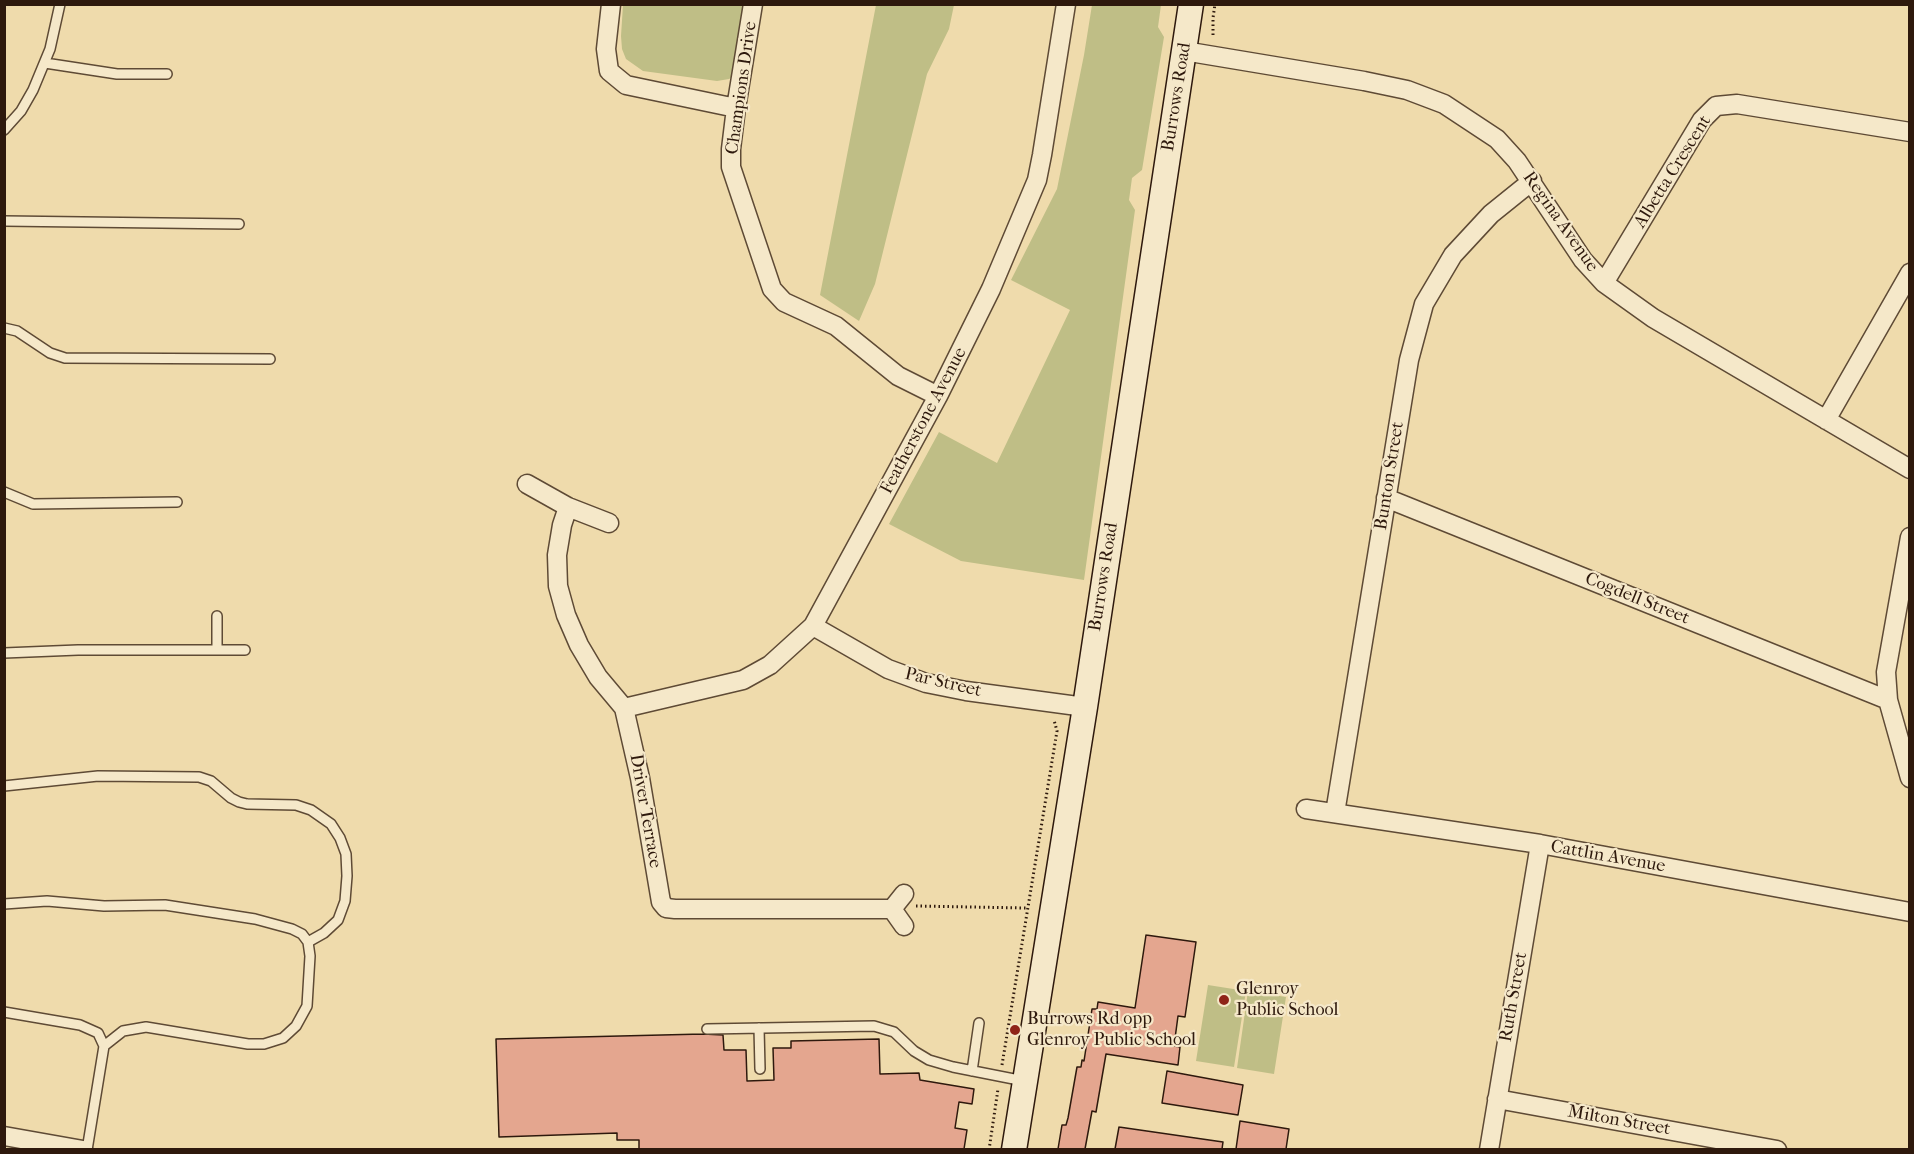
<!DOCTYPE html>
<style>
body{margin:0}
#map{position:relative;width:1914px;height:1154px;overflow:hidden;background:#efdbac;font-family:"IM FELL French Canon",serif}
canvas{display:block}
.frame{position:absolute;inset:0;border:6px solid #2e190d;pointer-events:none}
</style>
<div id="map">
<canvas width="1914" height="1154"></canvas>
<div class="frame"></div>
</div>
<script>
const g = document.querySelector('canvas').getContext('2d');
g.lineJoin = 'round';
function fillPath(path, color) { g.fillStyle = color; g.fill(path, 'evenodd'); }
const shape = rows => new Path2D(rows.map(r => 'M' + r).join(''));
function stroke(path, color, width, dash) { g.strokeStyle = color; g.lineWidth = width; g.lineCap = dash ? 'butt' : 'round'; g.setLineDash(dash || []); g.stroke(path); }
function label(font, color, halo, rows, align = 'center') {
  g.font = font + ' "IM FELL French Canon",serif'; g.lineWidth = 4.5; g.setLineDash([]); g.textBaseline = 'middle'; g.strokeStyle = halo; g.fillStyle = color; for (const [text, x, y, turn = 0] of rows) {
    g.save(); g.translate(x, y); g.rotate((+turn || 0) * Math.PI / 180); g.textAlign = isNaN(turn) ? turn : align; if (halo) g.strokeText(text, 0, 0); g.fillText(text, 0, 0); g.restore();
  }
}
fillPath(shape([
 [623,5,752,5,736,75,729,79,717,81,643,71,626,59,622,49,621,36],
 [876,5,954,5,949,29,927,74,875,284,859,321,820,295],
 [1092,5,1161,5,1158,27,1164,37,1142,170,1132,178,1129,200,1135,210,1084,580,961,561,889,524,939,432,997,463,1070,310,1011,280,1057,189,1084,55],
 [1208,985,1246,991,1234,1067,1196,1061],
 [1248,991,1286,997,1274,1074,1237,1068]
]), '#bfbe86');
const building = shape([
 [1146,935,1196,942,1185,1017,1178,1016,1174,1046,1180,1047,1178,1065,1106,1054,1096,1112,1092,1111,1085,1149,1058,1149,1062,1125,1066,1125,1068,1118,1077,1067,1081,1067,1082,1060,1084,1061,1092,1009,1097,1009,1098,1002,1135,1008,1146,935],
 [703,1034,723,1035,724,1050,746,1050,747,1081,774,1080,773,1048,791,1048,791,1041,879,1039,880,1074,919,1073,920,1080,974,1089,972,1104,959,1102,955,1128,967,1130,964,1149,639,1149,639,1140,617,1140,617,1133,499,1137,496,1039,703,1034],
 [1167,1071,1243,1085,1238,1115,1162,1103,1167,1071],
 [1240,1121,1289,1129,1286,1149,1236,1149,1240,1121],
 [1119,1127,1223,1142,1222,1149,1115,1149,1119,1127]
]);
fillPath(building, '#e4a68f');
stroke(building, '#2e190d', 1.5);
const lane = shape([
 [45,63,117,74,167,74],
 [4,130,21,111,33,90,50,49,60,4],
 [4,221,239,224],
 [4,328,17,331,50,353,65,358,270,359],
 [4,492,33,504,177,502],
 [217,616,217,650],
 [4,653,78,650,245,650],
 [4,786,98,776,199,777,211,781,231,798,239,802,247,804,296,805,311,810,331,824,340,838,346,854,347,876,345,901,338,920,324,933,308,942],
 [4,904,47,901,104,906,165,905,255,919,292,929,302,934,308,942,310,956,307,1006,296,1026,283,1038,264,1044,248,1044,146,1027,123,1031,104,1046],
 [4,1012,80,1025,98,1033,104,1046,87,1150],
 [759,1028,760,1069],
 [707,1029,874,1026,894,1032,914,1051,929,1060,953,1067,1024,1081],
 [972,1071,979,1023]
]);
const street = shape([
 [611,4,606,49,609,71,626,85,736,108],
 [753,4,736,108,731,149,731,167,772,289,784,302,836,326,898,376,938,396],
 [1184,51,1364,81,1407,90,1444,104,1497,139,1517,161,1583,260,1604,283,1653,318,1910,469],
 [1604,283,1702,120,1716,106,1737,104,1910,132],
 [1826,420,1910,273],
 [527,484,568,507,609,523],
 [1386,498,1888,700],
 [568,507,562,525,557,555,558,586,566,615,579,645,598,677,624,708,640,778,661,902,666,908,675,909,892,909],
 [1910,537,1886,672,1888,700,1910,778],
 [813,626,888,669,926,683,966,691,1085,707],
 [624,708,743,680,770,665,813,626,938,396,991,289,1037,180,1042,155,1066,4],
 [1306,809,1540,844,1910,912],
 [1335,813,1409,360,1424,304,1453,255,1491,214,1532,181],
 [892,909,904,926],
 [892,909,904,894],
 [1497,1099,1777,1150],
 [4,1136,83,1150],
 [1489,1150,1540,844]
]);
const secondary = shape([
 [1014,1150,1085,707,1191,4]
]);
stroke(lane, '#5e4a35', 12);
stroke(street, '#5e4a35', 21);
stroke(secondary, '#2e190d', 27);
stroke(shape([
 [1213,35,1213,18,1215,4],
 [916,906,1026,908],
 [1002,1065,1057,731,1054,720],
 [989,1150,998,1089]
]), '#2e190d', 3, [1.5, 3]);
stroke(lane, '#f5e8c9', 9);
stroke(street, '#f5e8c9', 18);
stroke(secondary, '#f5e8c9', 24);
for (const [x, y, r, color] of [
 [1224,1000,6,"#8f2418"],
 [1015,1030,6,"#8f2418"]
]) { const dot = new Path2D(); dot.arc(x, y, r, 0, 2 * Math.PI); g.fillStyle = color; g.fill(dot); stroke(dot, '#f5e8c9', 2); }
label('18px', '#2e190d', '#f5e8c9', [
 ["Champions Drive",742,88,-82],
 ["Burrows Road",1177,97,-81],
 ["Albetta Crescent",1673,172,-58],
 ["Regina Avenue",1560,222,55],
 ["Featherstone Avenue",924,421,-62],
 ["Bunton Street",1390,476,-81],
 ["Burrows Road",1104,577,-81],
 ["Cogdell Street",1637,599,22],
 ["Par Street",943,683,13],
 ["Driver Terrace",645,811,80],
 ["Cattlin Avenue",1608,857,10],
 ["Ruth Street",1514,997,-80],
 ["Milton Street",1619,1121,10]
]);
label('18px', '#2e190d', '#f5e8c9', [
 ["Glenroy",1236,990],
 ["Public School",1236,1011],
 ["Burrows Rd opp",1027,1020],
 ["Glenroy Public School",1027,1041]
], 'left');
</script>
